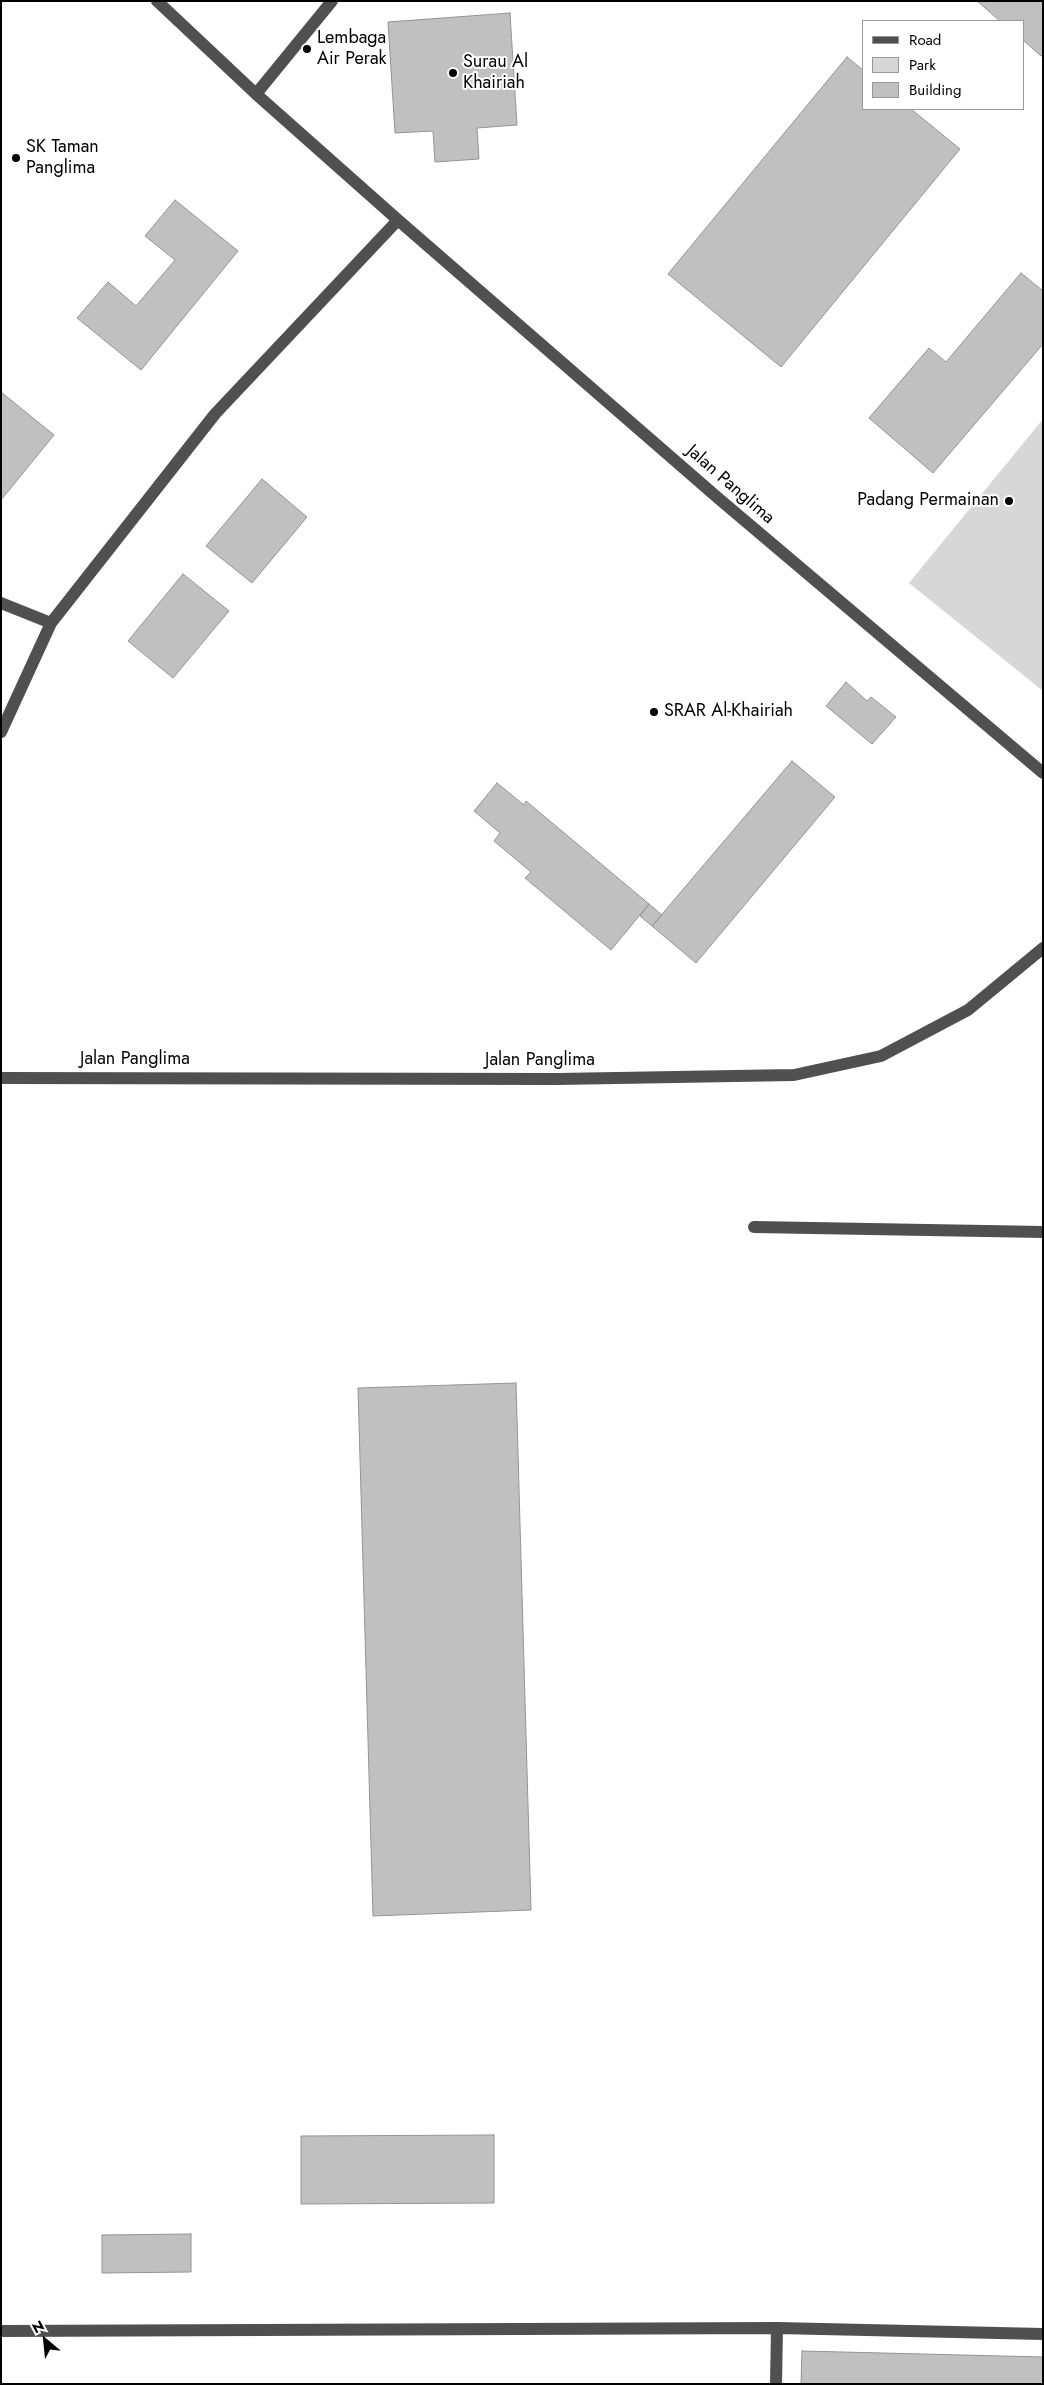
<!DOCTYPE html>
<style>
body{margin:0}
#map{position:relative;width:1044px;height:2385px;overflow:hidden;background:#fff;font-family:Jost,sans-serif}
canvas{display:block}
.frame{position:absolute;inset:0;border:2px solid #000;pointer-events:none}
.legend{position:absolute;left:862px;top:20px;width:162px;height:90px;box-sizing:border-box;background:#fff;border:1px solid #999;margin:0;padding:6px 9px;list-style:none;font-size:15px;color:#000}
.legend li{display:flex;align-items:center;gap:10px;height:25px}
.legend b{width:25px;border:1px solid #999}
.north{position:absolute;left:20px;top:2315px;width:50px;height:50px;-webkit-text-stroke:4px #fff;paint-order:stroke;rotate:332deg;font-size:14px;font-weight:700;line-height:20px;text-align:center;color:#000}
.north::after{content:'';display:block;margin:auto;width:18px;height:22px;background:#000;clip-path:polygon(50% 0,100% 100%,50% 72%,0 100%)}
</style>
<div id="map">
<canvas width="1044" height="2385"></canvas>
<div class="frame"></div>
<ul class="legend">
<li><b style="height:6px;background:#505050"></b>Road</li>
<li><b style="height:14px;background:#d7d7d7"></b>Park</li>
<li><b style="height:14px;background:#c0c0c0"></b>Building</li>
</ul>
<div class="north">N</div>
</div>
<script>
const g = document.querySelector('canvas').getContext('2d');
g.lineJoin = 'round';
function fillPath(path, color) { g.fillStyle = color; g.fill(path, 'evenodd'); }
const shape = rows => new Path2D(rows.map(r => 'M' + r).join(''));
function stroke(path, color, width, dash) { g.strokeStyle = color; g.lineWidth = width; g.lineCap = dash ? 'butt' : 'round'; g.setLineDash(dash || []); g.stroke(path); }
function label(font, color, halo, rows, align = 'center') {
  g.font = font + ' Jost,sans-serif'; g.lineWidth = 4; g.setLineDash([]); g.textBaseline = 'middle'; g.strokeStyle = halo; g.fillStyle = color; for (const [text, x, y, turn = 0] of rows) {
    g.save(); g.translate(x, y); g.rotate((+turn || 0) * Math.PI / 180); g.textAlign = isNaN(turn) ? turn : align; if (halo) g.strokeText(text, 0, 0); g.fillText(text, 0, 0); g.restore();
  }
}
fillPath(shape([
 [1043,419,1043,691,909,583]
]), '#d7d7d7');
const building = shape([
 [977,1,1043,1,1043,55,1041,56,1023,40,1023,21,1000,21,977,1],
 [510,13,517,125,477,128,479,159,435,162,433,131,395,133,388,22,510,13],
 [847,57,863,70,863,109,911,109,960,149,781,367,668,274,847,57],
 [175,200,238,251,141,370,77,318,108,282,136,306,175,260,145,236,175,200],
 [1021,273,1043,291,1043,344,933,473,869,418,929,348,946,362,1021,273],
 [1,392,54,435,1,500,1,392],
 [262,479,307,517,252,583,206,546,262,479],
 [183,574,229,611,173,678,128,641,183,574],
 [846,682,867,701,871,697,896,717,872,744,826,706,846,682],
 [792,761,835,797,696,963,652,926,792,761],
 [497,783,524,805,526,801,649,904,611,950,525,878,531,872,494,841,500,833,474,811,497,783],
 [649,904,662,915,652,926,640,916,649,904],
 [516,1383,531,1910,373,1916,358,1388,516,1383],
 [494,2135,494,2203,301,2204,301,2136,494,2135],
 [191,2234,191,2272,102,2273,102,2235,191,2234],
 [802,2351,1043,2357,1043,2384,801,2384,802,2351]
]);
fillPath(building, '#c0c0c0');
stroke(building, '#949494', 1);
stroke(shape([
 [157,1,256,94,398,220,718,498,1043,773],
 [256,94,332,1],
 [1,603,51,623],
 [1,732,51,623,215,414,398,220],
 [1,1078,557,1079,794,1075,881,1056,968,1010,1043,948],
 [754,1227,1043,1232],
 [1,2331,777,2328,1043,2334],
 [776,2384,777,2328]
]), '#505050', 12);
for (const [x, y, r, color] of [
 [307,49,5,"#000"],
 [453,73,5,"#000"],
 [16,158,5,"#000"],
 [1009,501,5,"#000"],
 [654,712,5,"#000"]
]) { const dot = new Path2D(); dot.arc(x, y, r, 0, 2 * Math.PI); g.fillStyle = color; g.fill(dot); stroke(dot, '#fff', 2); }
label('18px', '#000', '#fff', [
 ["Lembaga",317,39],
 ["Air Perak",317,60],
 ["Surau Al",463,63],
 ["Khairiah",463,84],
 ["SK Taman",26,148],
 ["Panglima",26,169],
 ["Padang Permainan",999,501,"right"],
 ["SRAR Al-Khairiah",664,712]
], 'left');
label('18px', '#000', '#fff', [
 ["Jalan Panglima",730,485,41],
 ["Jalan Panglima",135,1060],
 ["Jalan Panglima",540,1061]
]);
</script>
